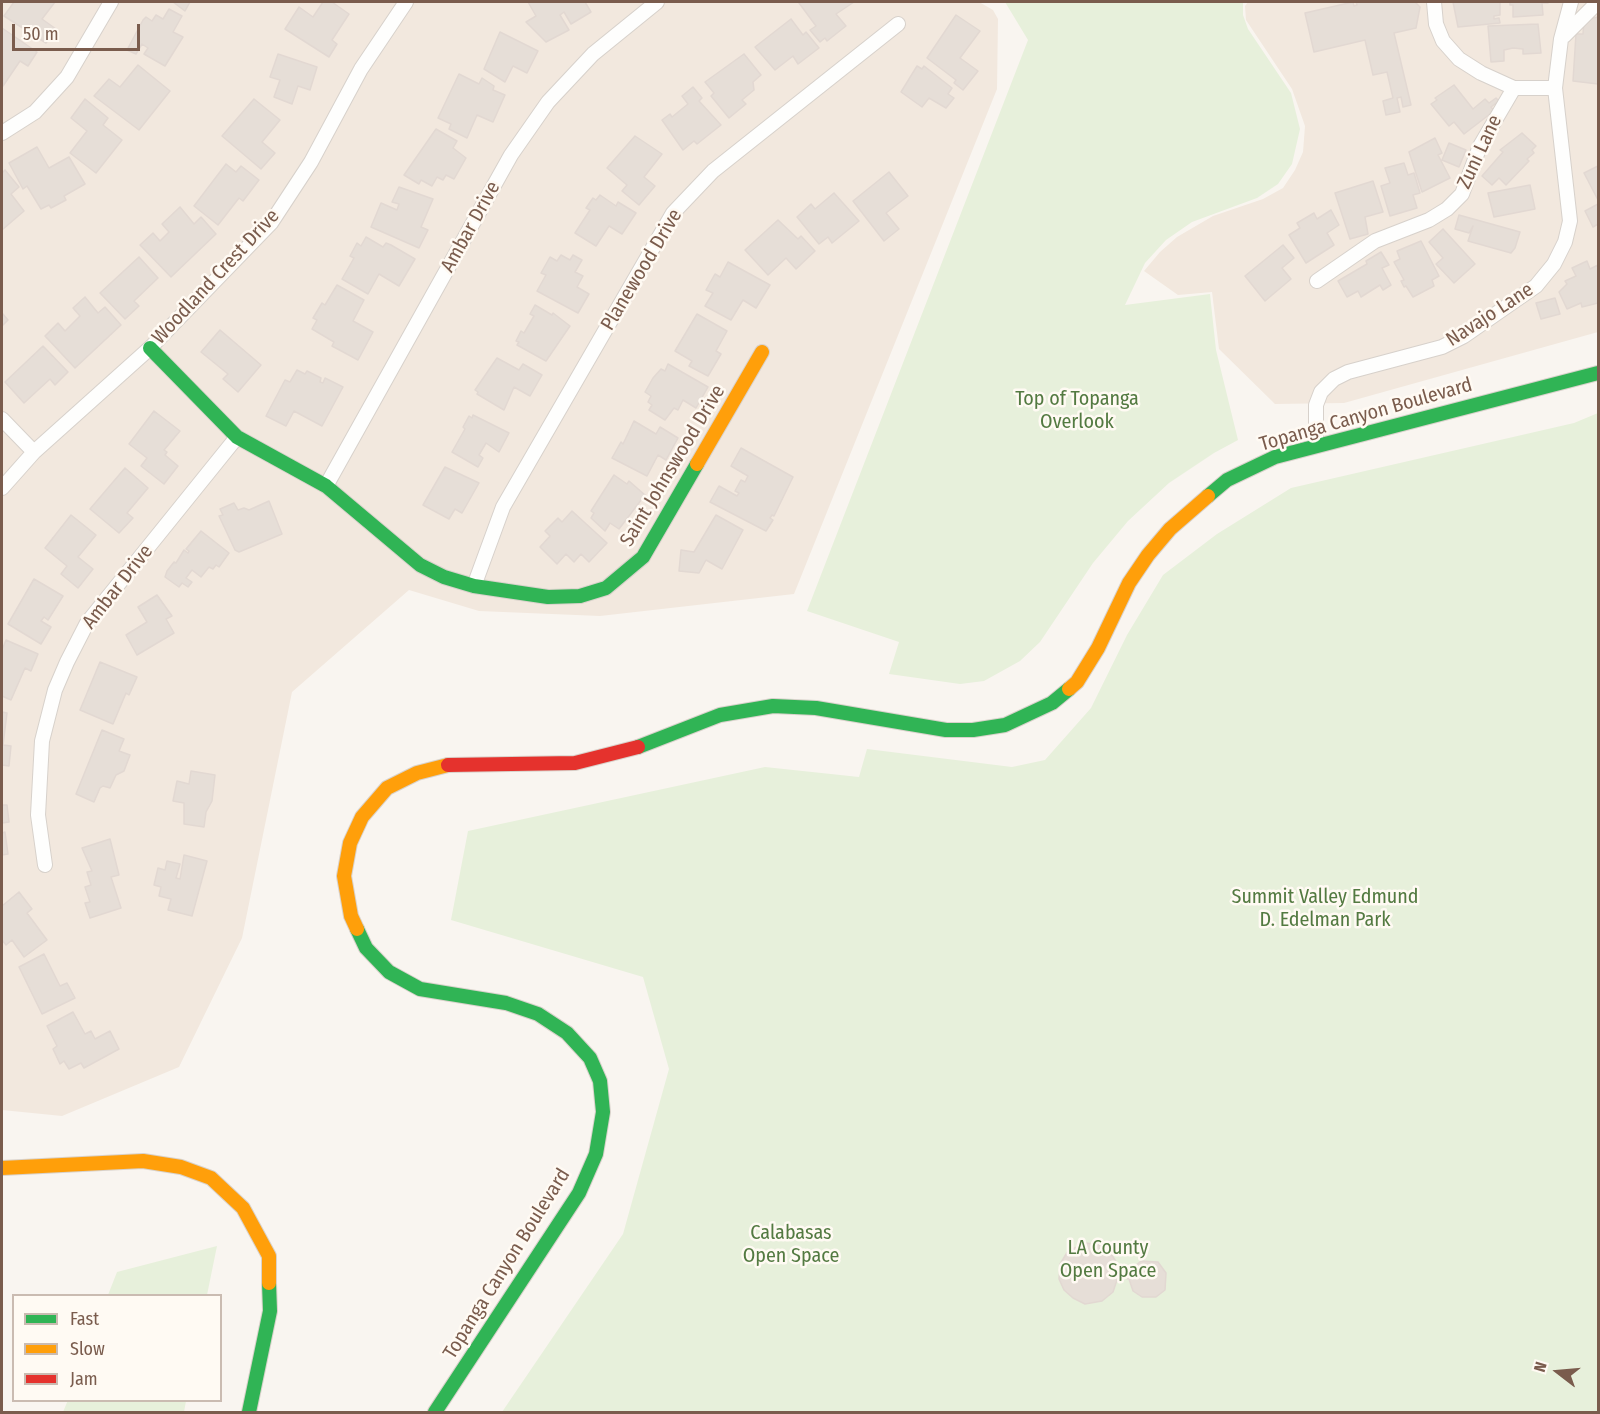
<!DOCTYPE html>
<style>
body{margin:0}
#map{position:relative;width:1600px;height:1414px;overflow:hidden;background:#f9f5f0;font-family:"Fira Sans Condensed",sans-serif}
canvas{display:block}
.frame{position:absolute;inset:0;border:3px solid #7a5c4d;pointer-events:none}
.legend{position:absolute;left:12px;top:1294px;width:210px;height:108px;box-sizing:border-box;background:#fffaf3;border:2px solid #cabbb1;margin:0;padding:8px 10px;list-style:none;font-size:18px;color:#7a5c4d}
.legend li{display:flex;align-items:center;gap:12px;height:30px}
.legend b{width:30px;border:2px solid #cabbb1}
.north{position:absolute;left:1528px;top:1342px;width:60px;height:60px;-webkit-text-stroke:4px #fffaf3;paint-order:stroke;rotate:286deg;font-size:16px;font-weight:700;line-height:24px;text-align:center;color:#7a5c4d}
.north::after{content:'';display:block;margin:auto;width:21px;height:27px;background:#7a5c4d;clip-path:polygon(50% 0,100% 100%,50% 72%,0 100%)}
.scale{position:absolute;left:12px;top:24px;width:128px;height:27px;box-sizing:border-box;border:3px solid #7a5c4d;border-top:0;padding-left:8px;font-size:18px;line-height:21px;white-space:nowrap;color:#7a5c4d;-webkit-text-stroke:4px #fffaf3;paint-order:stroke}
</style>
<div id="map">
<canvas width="1600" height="1414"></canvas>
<div class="frame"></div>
<ul class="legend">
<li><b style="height:8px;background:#30b455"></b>Fast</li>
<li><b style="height:8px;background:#ff9f0a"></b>Slow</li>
<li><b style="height:8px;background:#e5322d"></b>Jam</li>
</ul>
<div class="north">N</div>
<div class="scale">50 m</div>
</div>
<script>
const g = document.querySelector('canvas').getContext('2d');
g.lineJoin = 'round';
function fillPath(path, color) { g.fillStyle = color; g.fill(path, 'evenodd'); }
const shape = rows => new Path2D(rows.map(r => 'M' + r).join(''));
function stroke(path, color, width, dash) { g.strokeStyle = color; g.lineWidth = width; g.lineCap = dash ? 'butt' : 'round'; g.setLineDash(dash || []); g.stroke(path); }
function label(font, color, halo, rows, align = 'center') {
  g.font = font + ' "Fira Sans Condensed",sans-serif'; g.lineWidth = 5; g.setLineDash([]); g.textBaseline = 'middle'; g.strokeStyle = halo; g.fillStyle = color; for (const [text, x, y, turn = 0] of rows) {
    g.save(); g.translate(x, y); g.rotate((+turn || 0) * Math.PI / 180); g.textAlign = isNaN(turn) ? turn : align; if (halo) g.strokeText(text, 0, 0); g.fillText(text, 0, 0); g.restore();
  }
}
fillPath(shape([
 [2,2,979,2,993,10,998,19,997,89,794,594,600,616,479,611,409,590,292,692,242,938,179,1067,62,1116,2,1110],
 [1248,2,1598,2,1598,332,1344,403,1275,404,1219,349,1212,292,1178,295,1144,271,1160,252,1177,237,1213,216,1263,199,1283,188,1295,170,1303,152,1305,126,1292,89,1246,20,1245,6]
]), '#f2e8de');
fillPath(shape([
 [1005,2,1243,2,1243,15,1248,29,1291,93,1300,129,1292,164,1278,184,1257,198,1192,222,1166,240,1145,263,1125,305,1210,294,1216,350,1238,440,1214,453,1169,483,1128,521,1093,563,1040,642,1020,661,984,681,960,684,889,674,899,642,807,611,1028,40],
 [1598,413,1598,1412,502,1412,623,1234,669,1069,643,977,451,920,468,831,765,767,859,777,867,749,1012,767,1045,760,1091,708,1127,635,1163,575,1217,534,1291,488,1574,423],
 [217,1246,207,1295,108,1295,117,1272],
 [68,1400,186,1400,186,1401,184,1412,63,1412]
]), '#e7f0db');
const building = shape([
 [14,2,55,2,42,19,56,29,46,43,4,16,14,2],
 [173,2,190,2,185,11,173,2],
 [323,2,332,2,349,14,332,40,337,44,329,57,285,29,299,7,313,17,323,2],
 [528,2,585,2,591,12,571,24,564,12,560,15,569,30,546,42,526,22,536,16,528,2],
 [801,2,854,2,836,14,846,26,827,41,825,38,820,42,810,30,816,26,799,3,801,2],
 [1353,2,1354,6,1357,5,1356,2,1415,2,1420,7,1416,28,1394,33,1411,105,1403,107,1401,97,1397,98,1400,112,1386,115,1383,101,1393,98,1387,72,1373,75,1365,40,1314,52,1305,13,1353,2],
 [1453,2,1500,2,1500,15,1494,16,1494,19,1499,18,1500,23,1458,27,1453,2],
 [1510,2,1548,2,1548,3,1542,3,1543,15,1513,17,1513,5,1510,5,1510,2],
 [169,9,182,16,173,32,183,37,165,66,144,54,148,48,142,44,136,54,127,50,143,20,146,17,152,21,156,15,163,19,169,9],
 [956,15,980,31,960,58,978,71,963,90,954,83,956,80,927,58,956,15],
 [1598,17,1598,84,1573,81,1576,34,1583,34,1584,20,1598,17],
 [791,19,803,35,806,32,819,48,798,64,793,56,775,70,755,47,791,19],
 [1538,24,1541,53,1523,54,1523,49,1513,48,1504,50,1504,61,1491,62,1488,26,1538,24],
 [2,28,37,52,28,66,20,61,3,86,2,28],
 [500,32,538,51,527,73,513,66,505,82,484,69,500,32],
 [278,54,317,67,310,90,298,86,292,104,274,97,280,80,270,77,278,54],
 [744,54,761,75,753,82,754,90,742,100,746,104,729,118,711,96,714,93,705,82,744,54],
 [138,65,170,91,139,130,94,96,109,79,120,87,138,65],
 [917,66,922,69,924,66,952,88,948,94,954,98,946,108,929,98,922,107,901,92,917,66],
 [459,74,479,84,482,78,494,86,493,90,505,95,493,122,477,115,467,138,449,129,451,124,438,118,459,74],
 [1454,85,1473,109,1485,99,1489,103,1496,98,1499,101,1491,107,1494,111,1464,134,1454,122,1449,126,1431,104,1437,100,1435,98,1454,85],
 [693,87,702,98,699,101,721,125,697,144,694,141,683,150,662,120,670,114,672,117,688,104,682,96,693,87],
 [85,99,108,118,103,125,122,140,96,173,70,153,87,131,71,118,85,99],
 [254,99,280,120,262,142,275,153,261,169,222,136,254,99],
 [436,129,457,141,453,148,466,158,454,179,446,175,443,180,437,177,432,186,421,180,419,184,404,175,436,129],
 [1522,133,1536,146,1532,150,1534,153,1527,159,1529,161,1506,185,1499,178,1492,185,1482,176,1503,152,1500,150,1522,133],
 [635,136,662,154,644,177,655,186,639,205,622,191,627,185,607,168,635,136],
 [1435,138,1442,153,1438,155,1450,178,1422,192,1409,152,1435,138],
 [1449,143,1466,150,1459,167,1442,160,1449,143],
 [37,147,49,168,69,157,85,184,64,196,66,200,51,208,49,205,41,209,27,186,23,189,9,163,37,147],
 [1404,163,1408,175,1414,173,1420,193,1413,195,1417,208,1390,216,1381,186,1390,183,1385,168,1404,163],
 [226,164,236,172,241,166,259,180,243,201,239,198,218,225,194,206,226,164],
 [1598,166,1598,200,1584,173,1598,166],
 [5,170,19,187,11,194,24,211,2,230,2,173,5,170],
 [889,172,908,196,886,213,899,229,884,241,853,201,889,172],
 [1373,181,1383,212,1365,217,1368,234,1350,239,1335,193,1373,181],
 [1530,185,1535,209,1494,217,1488,193,1530,185],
 [399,187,433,199,421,227,428,230,419,248,371,227,381,203,397,210,399,204,392,202,399,187],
 [834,193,859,221,832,243,828,237,819,244,797,217,811,204,815,209,834,193],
 [600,195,616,206,618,202,636,213,622,234,609,226,596,246,575,233,590,210,586,208,593,198,596,200,600,195],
 [1598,204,1598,224,1593,227,1585,211,1598,204],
 [180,207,194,224,201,217,216,234,171,277,140,245,153,233,160,241,169,232,162,224,180,207],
 [1331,210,1339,225,1327,233,1334,245,1306,263,1289,235,1300,228,1297,223,1314,213,1317,219,1331,210],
 [1459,215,1520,232,1515,248,1511,253,1468,241,1473,226,1469,233,1455,229,1459,215],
 [778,220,798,239,801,236,815,251,796,269,786,258,768,275,745,250,778,220],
 [1443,229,1475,264,1454,283,1436,264,1443,258,1429,242,1443,229],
 [366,237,383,247,386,243,391,245,415,259,399,286,379,274,368,294,342,279,354,258,350,256,357,243,361,246,366,237],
 [1421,241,1439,276,1432,280,1434,286,1413,297,1406,286,1404,287,1401,281,1404,280,1394,262,1400,259,1397,251,1421,241],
 [1283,245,1294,258,1282,268,1291,279,1265,301,1245,276,1283,245],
 [1381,252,1389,265,1382,268,1391,285,1383,290,1380,285,1361,297,1358,291,1347,297,1338,281,1367,264,1366,261,1381,252],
 [561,255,570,260,573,255,582,260,575,272,583,276,577,287,589,294,578,313,537,291,546,275,541,273,550,257,557,261,561,255],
 [139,257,158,278,134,301,139,306,125,319,100,293,139,257],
 [1587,261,1590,269,1598,265,1598,303,1582,307,1581,303,1567,309,1559,292,1567,284,1565,281,1576,276,1572,268,1587,261],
 [728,262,770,285,756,308,743,300,731,320,705,306,713,293,706,290,715,274,720,277,728,262],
 [337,285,364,300,353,321,373,332,358,360,332,346,334,342,312,329,317,320,313,318,322,303,325,305,337,285],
 [85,297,98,313,105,307,121,325,75,368,45,336,58,323,65,331,80,316,73,308,85,297],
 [1555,298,1560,314,1541,319,1536,303,1555,298],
 [535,305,552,315,553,313,570,326,546,361,517,345,519,342,516,341,521,331,524,333,534,316,530,314,535,305],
 [2,313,8,320,2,326,2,313],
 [697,314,727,331,716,351,721,354,708,376,689,366,692,361,675,351,697,314],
 [220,330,261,365,238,392,223,379,228,374,201,352,220,330],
 [43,346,68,372,55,385,50,379,24,403,5,382,43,346],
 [497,358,519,370,523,364,542,375,530,396,514,387,504,410,477,394,478,392,475,390,497,358],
 [668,364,708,387,696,408,683,400,678,410,674,408,665,420,649,410,652,405,648,402,651,396,645,392,653,378,661,369,665,371,668,364],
 [297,370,305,374,307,371,321,378,320,382,323,383,325,378,343,387,322,426,294,411,286,426,266,416,285,380,290,382,297,370],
 [154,411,180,431,164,450,167,452,165,455,178,466,164,484,141,466,147,458,129,444,154,411],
 [473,415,509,433,499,452,486,443,479,455,483,458,478,467,452,452,465,429,463,427,469,416,472,418,473,415],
 [634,421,656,434,660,427,678,438,666,460,658,455,647,476,612,458,621,442,623,444,634,421],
 [741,448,793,477,774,516,772,515,770,518,773,520,766,531,710,502,719,486,737,496,739,493,735,491,741,480,745,482,748,476,731,466,741,448],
 [445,467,479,483,462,513,455,509,449,519,423,505,445,467],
 [125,468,148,488,127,513,133,518,119,533,90,509,125,468],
 [614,475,627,484,629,481,645,495,619,529,610,523,605,531,591,518,594,513,591,511,614,475],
 [269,501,282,534,239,552,235,550,219,516,223,515,220,509,234,503,238,510,244,508,249,510,269,501],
 [572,511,607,543,589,562,581,554,574,562,566,554,557,564,540,547,550,536,545,531,558,518,562,522,572,511],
 [71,515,96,535,78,557,93,569,78,588,61,574,67,566,45,548,71,515],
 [716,515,743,530,722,569,706,560,699,573,679,571,681,550,694,552,716,515],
 [201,531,229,553,219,567,216,565,213,569,209,567,201,577,192,570,186,578,192,582,188,587,182,583,179,587,165,577,167,571,174,562,176,563,184,550,188,553,189,551,186,549,201,531],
 [34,579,63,596,48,620,44,617,41,621,51,627,41,644,8,624,34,579],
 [157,595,172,616,166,619,174,633,137,655,126,635,147,622,138,607,157,595],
 [6,640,38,654,31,671,25,668,11,700,2,696,2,650,6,640],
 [100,662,137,677,129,695,126,693,113,724,80,710,100,662],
 [2,712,7,713,3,745,11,746,9,766,2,765,2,712],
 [102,730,124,739,119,751,130,755,124,771,116,775,110,788,103,786,100,788,94,802,76,794,102,730],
 [191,771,215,775,212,801,206,812,204,827,184,824,184,803,173,801,177,781,189,784,191,771],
 [2,805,7,805,9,822,2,823,2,805],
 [5,832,8,854,2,855,2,833,5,832],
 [110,839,119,875,111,877,121,908,90,918,85,903,90,902,85,887,91,885,87,872,92,871,82,848,110,839],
 [184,855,207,861,192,916,168,910,171,899,159,896,161,887,154,885,158,868,165,870,167,861,180,864,176,878,180,879,184,855],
 [19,892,32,909,27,913,47,940,24,957,12,940,6,945,2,940,2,906,19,892],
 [44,954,60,986,67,983,75,998,42,1014,19,967,44,954],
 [73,1012,85,1034,91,1031,95,1039,110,1031,119,1049,84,1068,81,1063,69,1069,64,1061,60,1064,53,1049,57,1046,47,1026,73,1012],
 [1086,1243,1100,1245,1109,1251,1117,1263,1119,1275,1130,1276,1133,1268,1141,1261,1158,1262,1166,1273,1165,1290,1156,1297,1142,1297,1133,1291,1129,1279,1118,1277,1113,1292,1102,1301,1085,1304,1073,1298,1064,1290,1059,1279,1060,1264,1068,1251,1086,1243]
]);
fillPath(building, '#e6ded7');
stroke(building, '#e2d8d2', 1.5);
const street = shape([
 [1434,2,1436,24,1443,41,1459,59,1481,73,1514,88,1555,88],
 [1564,36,1598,2],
 [2,133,35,112,67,77,111,2],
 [1317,281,1375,241,1429,220,1447,209,1462,194,1480,146,1514,88],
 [2,419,34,452],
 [1316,445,1316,405,1321,392,1334,379,1348,372,1442,347,1464,336,1536,286,1554,264,1565,242,1570,221,1555,88,1561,39,1571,2],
 [326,486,511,155,548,102,593,54,657,2],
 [2,488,34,452,150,348,271,223,311,162,361,69,406,2],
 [474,586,503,507,673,213,713,171,898,24],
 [45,865,38,815,42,741,55,690,67,662,87,623,237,437]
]);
const fast = shape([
 [150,348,237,437,326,486,420,565,444,577,474,586,548,597,580,596,606,588,643,557,697,464],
 [1208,496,1227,480,1275,457,1598,373],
 [638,747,720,715,773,706,816,708,946,730,973,730,1005,725,1052,703,1069,689],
 [357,929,366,948,389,972,420,989,506,1003,538,1014,567,1033,590,1058,600,1081,603,1112,596,1154,579,1193,435,1412],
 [249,1412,270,1311,269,1283]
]);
const slow = shape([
 [697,464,762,352],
 [1069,689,1077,682,1098,648,1129,583,1148,555,1170,529,1208,496],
 [357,929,351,916,344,876,350,843,362,817,387,788,417,773,448,765],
 [2,1168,143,1161,181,1167,211,1178,243,1208,269,1256,269,1283]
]);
const jam = shape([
 [448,765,575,763,638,747]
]);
stroke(street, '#d7d1cb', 16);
stroke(fast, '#d9d2cb', 16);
stroke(slow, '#d9d2cb', 16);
stroke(jam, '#d9d2cb', 16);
stroke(street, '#fefefd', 14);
stroke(fast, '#30b455', 14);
stroke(slow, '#ff9f0a', 14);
stroke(jam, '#e5322d', 14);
label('20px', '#7a5c4d', '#fffaf3', [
 ["Zuni Lane",1480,152,-65],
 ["Ambar Drive",471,227,-61],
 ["Planewood Drive",642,270,-59],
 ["Woodland Crest Drive",216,277,-47],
 ["Navajo Lane",1490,315,-33],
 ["Topanga Canyon Boulevard",1366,415,-16],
 ["Saint Johnswood Drive",673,466,-59],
 ["Ambar Drive",118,587,-52],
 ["Topanga Canyon Boulevard",507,1264,-58]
]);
label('20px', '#537a41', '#fffaf3', [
 ["Top of Topanga",1077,399],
 ["Overlook",1077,422],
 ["Summit Valley Edmund",1325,897],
 ["D. Edelman Park",1325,920],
 ["Calabasas",791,1233],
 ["Open Space",791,1256],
 ["LA County",1108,1248],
 ["Open Space",1108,1271]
]);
</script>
